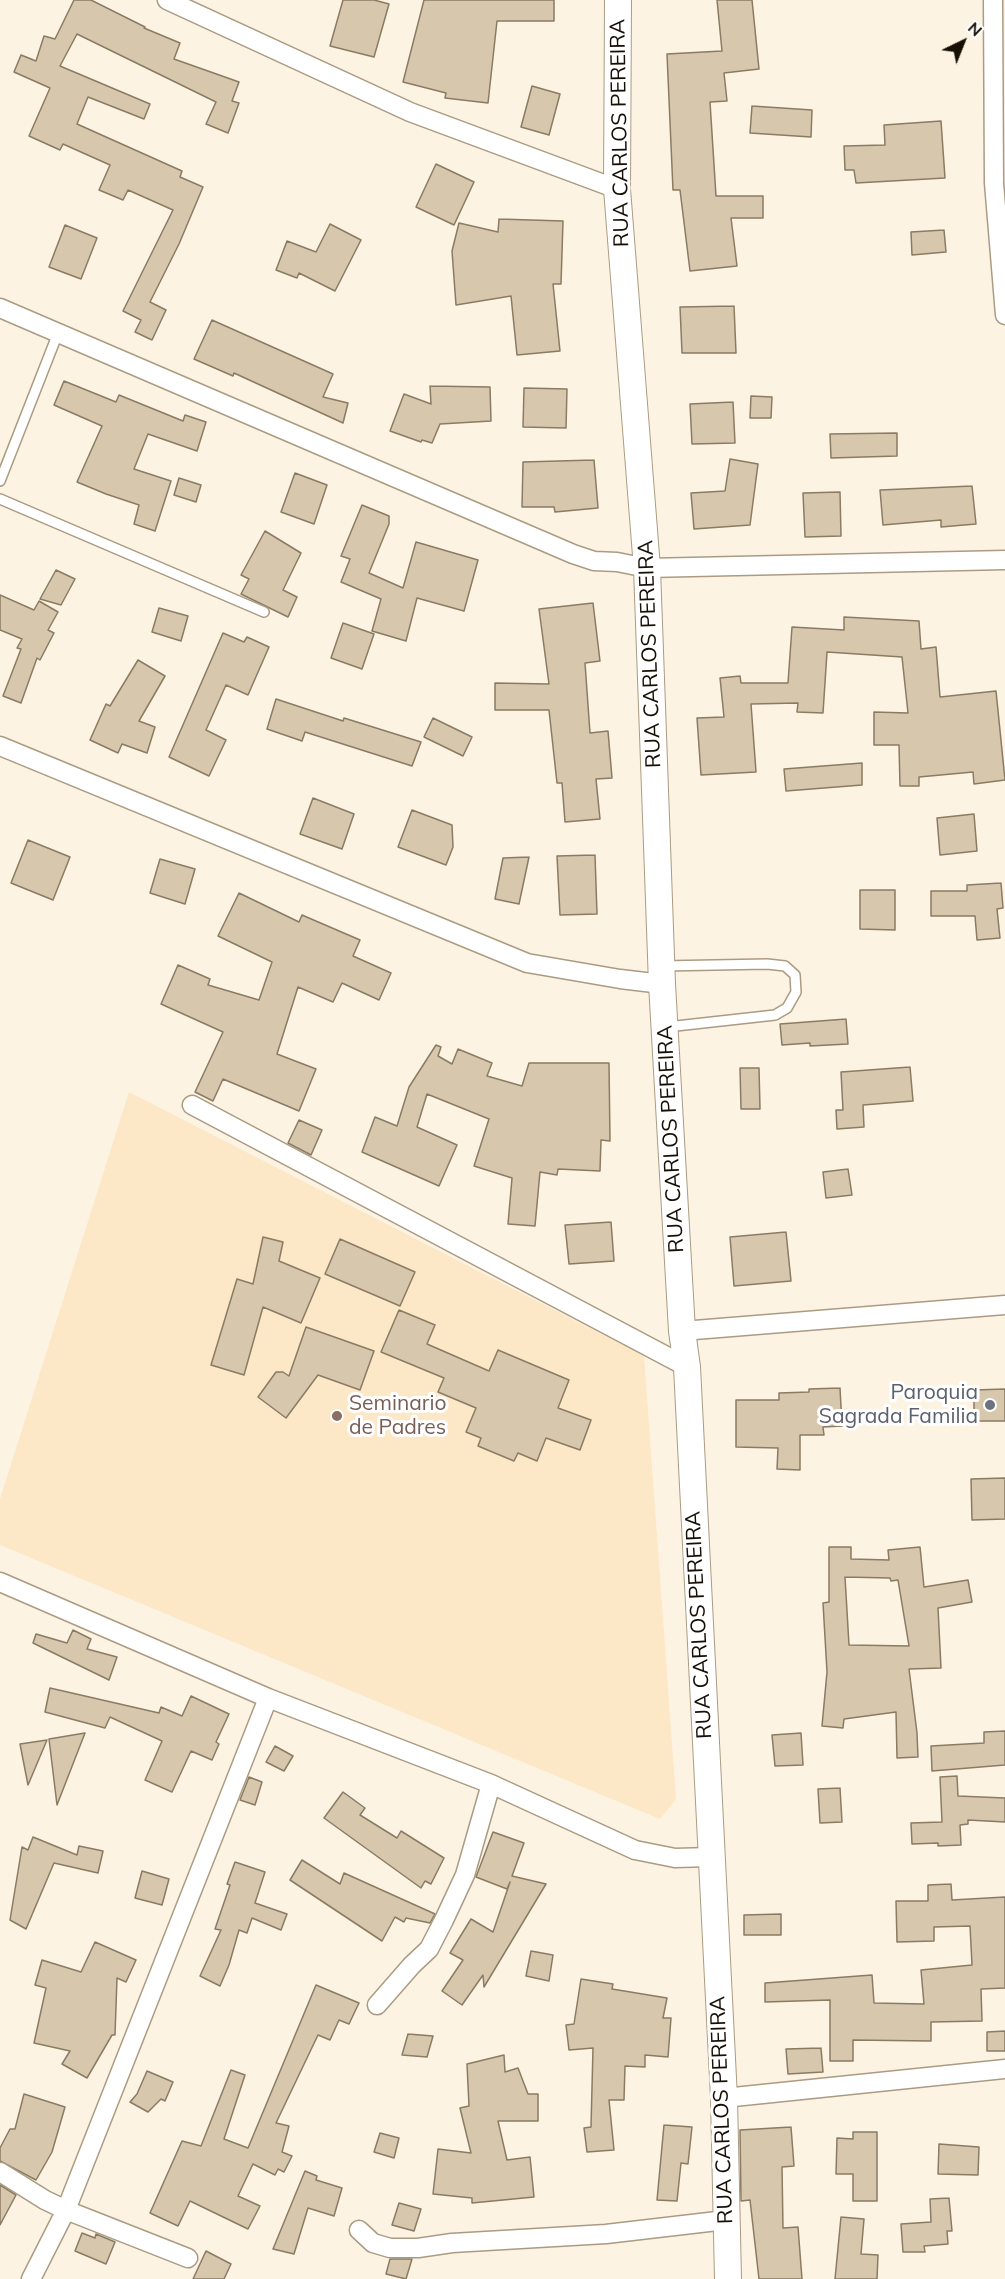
<!DOCTYPE html>
<style>
body{margin:0}
#map{position:relative;width:1005px;height:2279px;overflow:hidden;background:#fdf3e3;font-family:Mulish,sans-serif}
canvas{display:block}
.north{position:absolute;left:933px;top:12px;width:60px;height:60px;-webkit-text-stroke:4px #fff;paint-order:stroke;rotate:43deg;font-size:16px;font-weight:700;line-height:24px;text-align:center;color:#150f06}
.north::after{content:'';display:block;margin:auto;width:21px;height:27px;background:#150f06;clip-path:polygon(50% 0,100% 100%,50% 72%,0 100%)}
</style>
<div id="map">
<canvas width="1005" height="2279"></canvas>
<div class="north">N</div>
</div>
<script>
const g = document.querySelector('canvas').getContext('2d');
g.lineJoin = 'round';
function fillPath(path, color) { g.fillStyle = color; g.fill(path, 'evenodd'); }
const shape = rows => new Path2D(rows.map(r => 'M' + r).join(''));
function stroke(path, color, width, dash) { g.strokeStyle = color; g.lineWidth = width; g.lineCap = dash ? 'butt' : 'round'; g.setLineDash(dash || []); g.stroke(path); }
function label(font, color, halo, rows, align = 'center') {
  g.font = font + ' Mulish,sans-serif'; g.lineWidth = 6; g.setLineDash([]); g.textBaseline = 'middle'; g.strokeStyle = halo; g.fillStyle = color; for (const [text, x, y, turn = 0] of rows) {
    g.save(); g.translate(x, y); g.rotate((+turn || 0) * Math.PI / 180); g.textAlign = isNaN(turn) ? turn : align; if (halo) g.strokeText(text, 0, 0); g.fillText(text, 0, 0); g.restore();
  }
}
fillPath(shape([
 [129,1092,644,1356,676,1799,660,1819,0,1545,0,1499]
]), '#fce7c6');
const building = shape([
 [74,0,91,0,145,27,144,28,180,43,174,59,239,82,232,101,239,103,228,133,206,124,216,102,77,34,60,66,150,104,144,119,88,97,77,124,182,171,180,177,203,187,179,244,150,302,166,310,152,340,135,332,141,320,123,311,173,210,128,190,123,200,99,190,110,165,63,144,60,150,29,136,50,88,14,72,21,55,36,61,44,36,55,39,74,0],
 [343,0,374,0,389,4,374,57,330,46,343,0],
 [424,0,554,0,554,21,497,21,488,103,445,98,446,93,403,82,424,0],
 [717,0,752,0,759,69,724,73,727,101,710,102,716,196,763,196,763,218,731,218,737,266,690,271,680,190,673,190,667,54,722,51,717,0],
 [532,86,560,94,549,135,521,127,532,86],
 [752,106,812,110,811,137,750,133,752,106],
 [941,121,945,178,856,183,854,170,845,170,844,146,885,145,884,125,941,121],
 [436,164,474,182,454,225,416,207,436,164],
 [499,219,563,221,561,284,553,284,560,351,517,355,511,296,456,305,452,251,459,223,498,232,499,219],
 [330,224,361,240,335,291,299,273,297,278,276,270,287,241,316,252,330,224],
 [65,225,97,238,81,279,49,267,65,225],
 [944,230,946,252,912,255,911,232,944,230],
 [734,306,736,353,682,353,680,307,734,306],
 [212,320,333,374,323,397,348,403,343,423,234,373,233,376,194,359,212,320],
 [64,381,116,402,119,395,183,421,185,415,206,422,197,451,148,434,134,469,171,481,155,531,134,524,139,505,106,494,77,482,102,426,54,405,64,381],
 [430,386,490,387,491,421,440,424,432,443,422,440,421,442,390,431,404,394,431,404,430,386],
 [524,388,567,389,566,428,523,427,524,388],
 [751,396,772,397,771,418,750,418,751,396],
 [733,402,735,443,692,444,690,404,733,402],
 [897,433,897,456,831,458,830,434,897,433],
 [730,459,758,464,750,525,694,529,691,493,725,491,730,459],
 [594,460,598,508,555,512,554,507,522,507,523,462,594,460],
 [295,473,327,485,314,524,281,512,295,473],
 [179,478,201,485,196,502,174,495,179,478],
 [972,486,976,524,941,527,941,520,883,525,880,490,972,486],
 [840,492,841,536,805,537,803,493,840,492],
 [362,505,389,516,389,524,369,573,403,588,416,542,478,560,464,611,417,598,406,641,372,631,381,599,341,582,350,559,341,556,362,505],
 [265,531,301,553,283,590,297,597,288,617,241,594,249,579,241,575,265,531],
 [56,570,75,579,61,605,40,599,56,570],
 [0,595,34,610,39,601,58,612,48,630,54,633,40,660,37,658,21,703,3,696,21,649,17,648,22,639,0,630,0,595],
 [593,603,600,661,585,663,590,733,608,731,612,778,596,779,600,819,565,822,562,783,557,783,549,710,495,710,495,683,549,684,539,609,593,603],
 [159,608,188,616,181,641,152,632,159,608],
 [844,617,919,621,921,649,936,647,940,697,996,691,1005,780,974,784,973,772,919,777,919,786,900,786,899,745,874,745,874,712,908,713,902,657,827,652,823,713,797,712,798,703,751,704,756,772,701,775,697,718,724,717,720,678,740,676,741,683,788,683,792,627,844,630,844,617],
 [343,623,374,634,362,669,331,658,343,623],
 [223,633,244,642,247,637,269,647,248,695,226,685,206,730,226,740,209,776,169,757,223,633],
 [138,660,165,676,139,721,155,727,147,753,122,744,118,753,90,740,106,704,110,706,138,660],
 [276,699,343,721,344,718,421,742,412,766,305,732,302,741,267,729,276,699],
 [433,718,472,737,463,756,424,737,433,718],
 [862,763,862,785,786,791,784,769,862,763],
 [313,798,354,814,342,849,300,834,313,798],
 [412,810,452,825,453,847,446,865,398,847,412,810],
 [974,814,977,851,940,855,937,818,974,814],
 [28,840,70,857,53,900,11,883,28,840],
 [595,855,597,914,560,915,557,856,595,855],
 [529,857,519,904,495,899,503,858,529,857],
 [160,859,195,869,185,904,150,893,160,859],
 [1001,883,1003,908,997,909,1000,938,977,940,975,916,931,916,931,891,967,891,967,885,1001,883],
 [860,890,895,890,895,930,860,929,860,890],
 [239,893,299,922,302,915,360,940,353,956,391,973,379,1000,342,983,333,1002,298,987,277,1054,316,1069,299,1111,223,1079,213,1101,195,1092,223,1032,161,1004,178,965,210,979,208,985,259,1000,272,962,218,936,239,893],
 [846,1019,848,1044,810,1046,810,1043,782,1045,780,1024,846,1019],
 [436,1045,441,1047,438,1056,452,1064,458,1049,492,1063,487,1076,522,1086,529,1063,609,1063,610,1141,601,1140,600,1171,558,1169,557,1175,540,1172,535,1226,508,1224,512,1178,474,1166,489,1119,427,1094,417,1127,457,1145,439,1186,362,1152,375,1117,397,1126,409,1087,436,1045],
 [910,1067,913,1101,863,1105,864,1127,837,1129,836,1110,843,1110,841,1072,910,1067],
 [740,1068,759,1068,760,1109,741,1109,740,1068],
 [299,1120,322,1130,311,1155,288,1143,299,1120],
 [848,1169,852,1195,826,1198,823,1172,848,1169],
 [611,1222,614,1261,569,1264,565,1225,611,1222],
 [786,1232,791,1281,734,1286,730,1237,786,1232],
 [263,1237,283,1242,279,1261,320,1278,301,1323,263,1307,244,1375,211,1365,237,1279,253,1284,263,1237],
 [340,1239,415,1272,400,1306,325,1274,340,1239],
 [399,1310,435,1325,427,1344,489,1371,498,1350,569,1380,558,1408,591,1420,580,1450,546,1438,537,1461,518,1453,514,1461,478,1446,481,1438,466,1432,476,1408,438,1392,444,1378,381,1352,399,1310],
 [306,1327,374,1351,360,1390,318,1375,286,1418,258,1397,276,1372,283,1372,289,1376,306,1327],
 [840,1388,842,1426,823,1427,824,1435,800,1435,800,1470,777,1469,778,1448,736,1447,736,1400,779,1400,779,1393,809,1392,809,1389,840,1388],
 [1005,1389,1005,1421,974,1421,974,1390,1005,1389],
 [1005,1478,1005,1519,972,1520,971,1479,1005,1478],
 [829,1547,851,1547,851,1559,889,1560,888,1550,920,1547,924,1587,968,1580,972,1602,938,1608,941,1668,909,1669,917,1733,918,1757,897,1758,896,1712,844,1719,843,1728,822,1726,827,1672,823,1603,829,1602,829,1547],
 [845,1577,890,1578,891,1581,898,1580,909,1646,849,1645,845,1577],
 [73,1630,91,1639,87,1649,117,1657,109,1680,33,1643,36,1634,67,1643,73,1630],
 [50,1688,159,1713,161,1707,182,1716,191,1696,229,1714,216,1742,219,1744,212,1760,191,1751,172,1792,145,1780,162,1741,110,1717,105,1728,45,1712,50,1688],
 [1005,1731,1005,1765,932,1771,931,1746,984,1743,984,1732,1005,1731],
 [85,1733,57,1805,49,1739,85,1733],
 [801,1733,803,1765,775,1766,772,1735,801,1733],
 [47,1740,28,1785,20,1744,47,1740],
 [275,1746,293,1756,284,1771,266,1762,275,1746],
 [957,1776,958,1796,1005,1798,1005,1822,968,1820,968,1824,960,1825,961,1845,938,1846,938,1843,912,1844,911,1823,942,1822,940,1777,957,1776],
 [249,1777,262,1782,255,1805,240,1800,249,1777],
 [840,1788,842,1822,820,1823,818,1789,840,1788],
 [343,1792,365,1808,360,1815,397,1838,401,1831,444,1858,431,1884,425,1881,421,1888,324,1818,343,1792],
 [493,1832,524,1843,512,1876,546,1884,484,1987,483,1975,462,2005,442,1991,463,1960,450,1953,471,1919,493,1932,510,1882,507,1889,476,1877,493,1832],
 [33,1837,77,1855,79,1846,103,1851,98,1873,54,1863,26,1929,10,1920,22,1847,28,1850,33,1837],
 [302,1860,340,1884,344,1873,435,1914,430,1923,406,1918,404,1922,395,1917,382,1941,290,1880,302,1860],
 [235,1862,265,1872,255,1903,287,1914,281,1930,252,1918,247,1933,239,1930,229,1965,220,1986,200,1976,221,1930,215,1929,230,1885,227,1884,235,1862],
 [142,1871,169,1879,162,1905,135,1898,142,1871],
 [951,1884,952,1900,1005,1897,1005,1988,981,1989,982,2021,931,2022,931,2041,853,2040,853,2061,830,2061,830,2000,765,2002,765,1983,872,1975,874,2003,924,2004,921,1970,972,1965,970,1926,934,1927,934,1941,897,1942,896,1901,928,1901,928,1885,951,1884],
 [781,1914,781,1935,744,1935,744,1915,781,1914],
 [95,1942,136,1960,126,1982,117,1978,115,2035,112,2035,87,2078,62,2064,70,2051,34,2043,46,1988,35,1985,42,1960,81,1972,95,1942],
 [531,1951,553,1955,549,1981,526,1976,531,1951],
 [581,1979,613,1984,612,1989,667,1998,663,2018,671,2018,668,2057,645,2055,645,2067,625,2066,624,2100,609,2100,614,2150,587,2152,584,2128,591,2127,593,2048,569,2050,566,2025,574,2024,581,1979],
 [316,1985,359,2003,349,2024,339,2020,330,2040,318,2035,276,2123,289,2126,282,2152,292,2156,284,2172,278,2169,275,2175,253,2164,238,2196,260,2206,248,2229,190,2201,178,2226,150,2213,182,2141,201,2146,231,2070,245,2075,224,2139,248,2148,316,1985],
 [1005,2031,1005,2051,987,2051,987,2032,1005,2031],
 [408,2034,433,2036,427,2057,402,2055,408,2034],
 [821,2048,823,2072,788,2074,786,2049,821,2048],
 [504,2055,505,2072,518,2068,528,2094,538,2094,538,2121,498,2121,507,2160,530,2157,534,2197,472,2203,472,2198,433,2194,438,2149,471,2153,460,2108,469,2106,467,2064,504,2055],
 [147,2071,173,2082,165,2101,161,2099,148,2112,130,2102,137,2094,147,2071],
 [24,2094,65,2107,52,2152,36,2180,0,2161,0,2148,10,2129,15,2129,24,2094],
 [664,2125,692,2127,688,2164,681,2163,677,2201,657,2200,664,2125],
 [791,2127,794,2166,782,2167,783,2228,798,2227,802,2279,759,2279,750,2200,741,2201,740,2130,791,2127],
 [853,2132,877,2132,877,2201,853,2201,853,2174,836,2174,837,2138,853,2139,853,2132],
 [380,2133,399,2138,394,2158,374,2152,380,2133],
 [939,2144,979,2147,978,2175,938,2174,939,2144],
 [305,2171,317,2176,316,2180,342,2188,334,2216,308,2208,294,2254,273,2249,305,2171],
 [0,2185,16,2195,0,2225,0,2185],
 [949,2198,952,2231,947,2231,948,2244,924,2246,925,2252,903,2252,901,2224,931,2222,930,2199,949,2198],
 [399,2203,421,2209,414,2231,392,2225,399,2203],
 [841,2217,864,2219,861,2254,878,2255,877,2279,835,2279,841,2217],
 [82,2233,95,2238,96,2234,115,2242,106,2264,75,2251,82,2233],
 [206,2251,231,2264,224,2279,193,2279,206,2251],
 [390,2259,412,2259,406,2279,386,2274,390,2259]
]);
fillPath(building, '#d7c7ad');
stroke(building, '#8a7b63', 1.5);
const service = shape([
 [0,481,58,333],
 [0,499,264,612],
 [662,966,767,964,785,966,795,975,796,992,787,1008,775,1015,667,1027]
]);
const minor = shape([
 [167,0,410,112,617,189],
 [993,0,994,183,1005,315],
 [0,308,573,554,594,561,617,562,647,568,1005,560],
 [0,746,527,963,620,979,662,984],
 [192,1105,687,1367],
 [682,1331,1005,1305],
 [0,1582,268,1698,491,1784,635,1850,675,1858,711,1857],
 [377,2005,412,1965,429,1949,444,1920,465,1875,491,1784],
 [724,2098,1005,2069],
 [0,2172,45,2200,66,2210,188,2258],
 [359,2230,373,2243,390,2248,418,2248,452,2243,606,2234,726,2220],
 [31,2279,66,2210,268,1698]
]);
const secondary = shape([
 [618,0,617,189,647,568,662,984,682,1331,687,1367,724,2098,728,2279]
]);
stroke(service, '#ab9b82', 12);
stroke(minor, '#ab9b82', 21);
stroke(secondary, '#ab9b82', 28);
stroke(service, '#fff', 9);
stroke(minor, '#fff', 18);
stroke(secondary, '#fff', 26);
for (const [x, y, r, color] of [
 [990,1405,6,"#6b7280"],
 [337,1416,6,"#8d6e63"]
]) { const dot = new Path2D(); dot.arc(x, y, r, 0, 2 * Math.PI); g.fillStyle = color; g.fill(dot); stroke(dot, '#fff', 2); }
label('21px', '#150f06', '#fff', [
 ["RUA CARLOS PEREIRA",620,133,-91],
 ["RUA CARLOS PEREIRA",650,654,-92],
 ["RUA CARLOS PEREIRA",671,1139,-93],
 ["RUA CARLOS PEREIRA",699,1625,-93],
 ["RUA CARLOS PEREIRA",722,2110,-92]
]);
label('21px', '#5b616d', '#fff', [
 ["Paroquia",978,1393],
 ["Sagrada Familia",978,1417]
], 'right');
label('21px', '#785e54', '#fff', [
 ["Seminario",349,1404],
 ["de Padres",349,1428]
], 'left');
</script>
